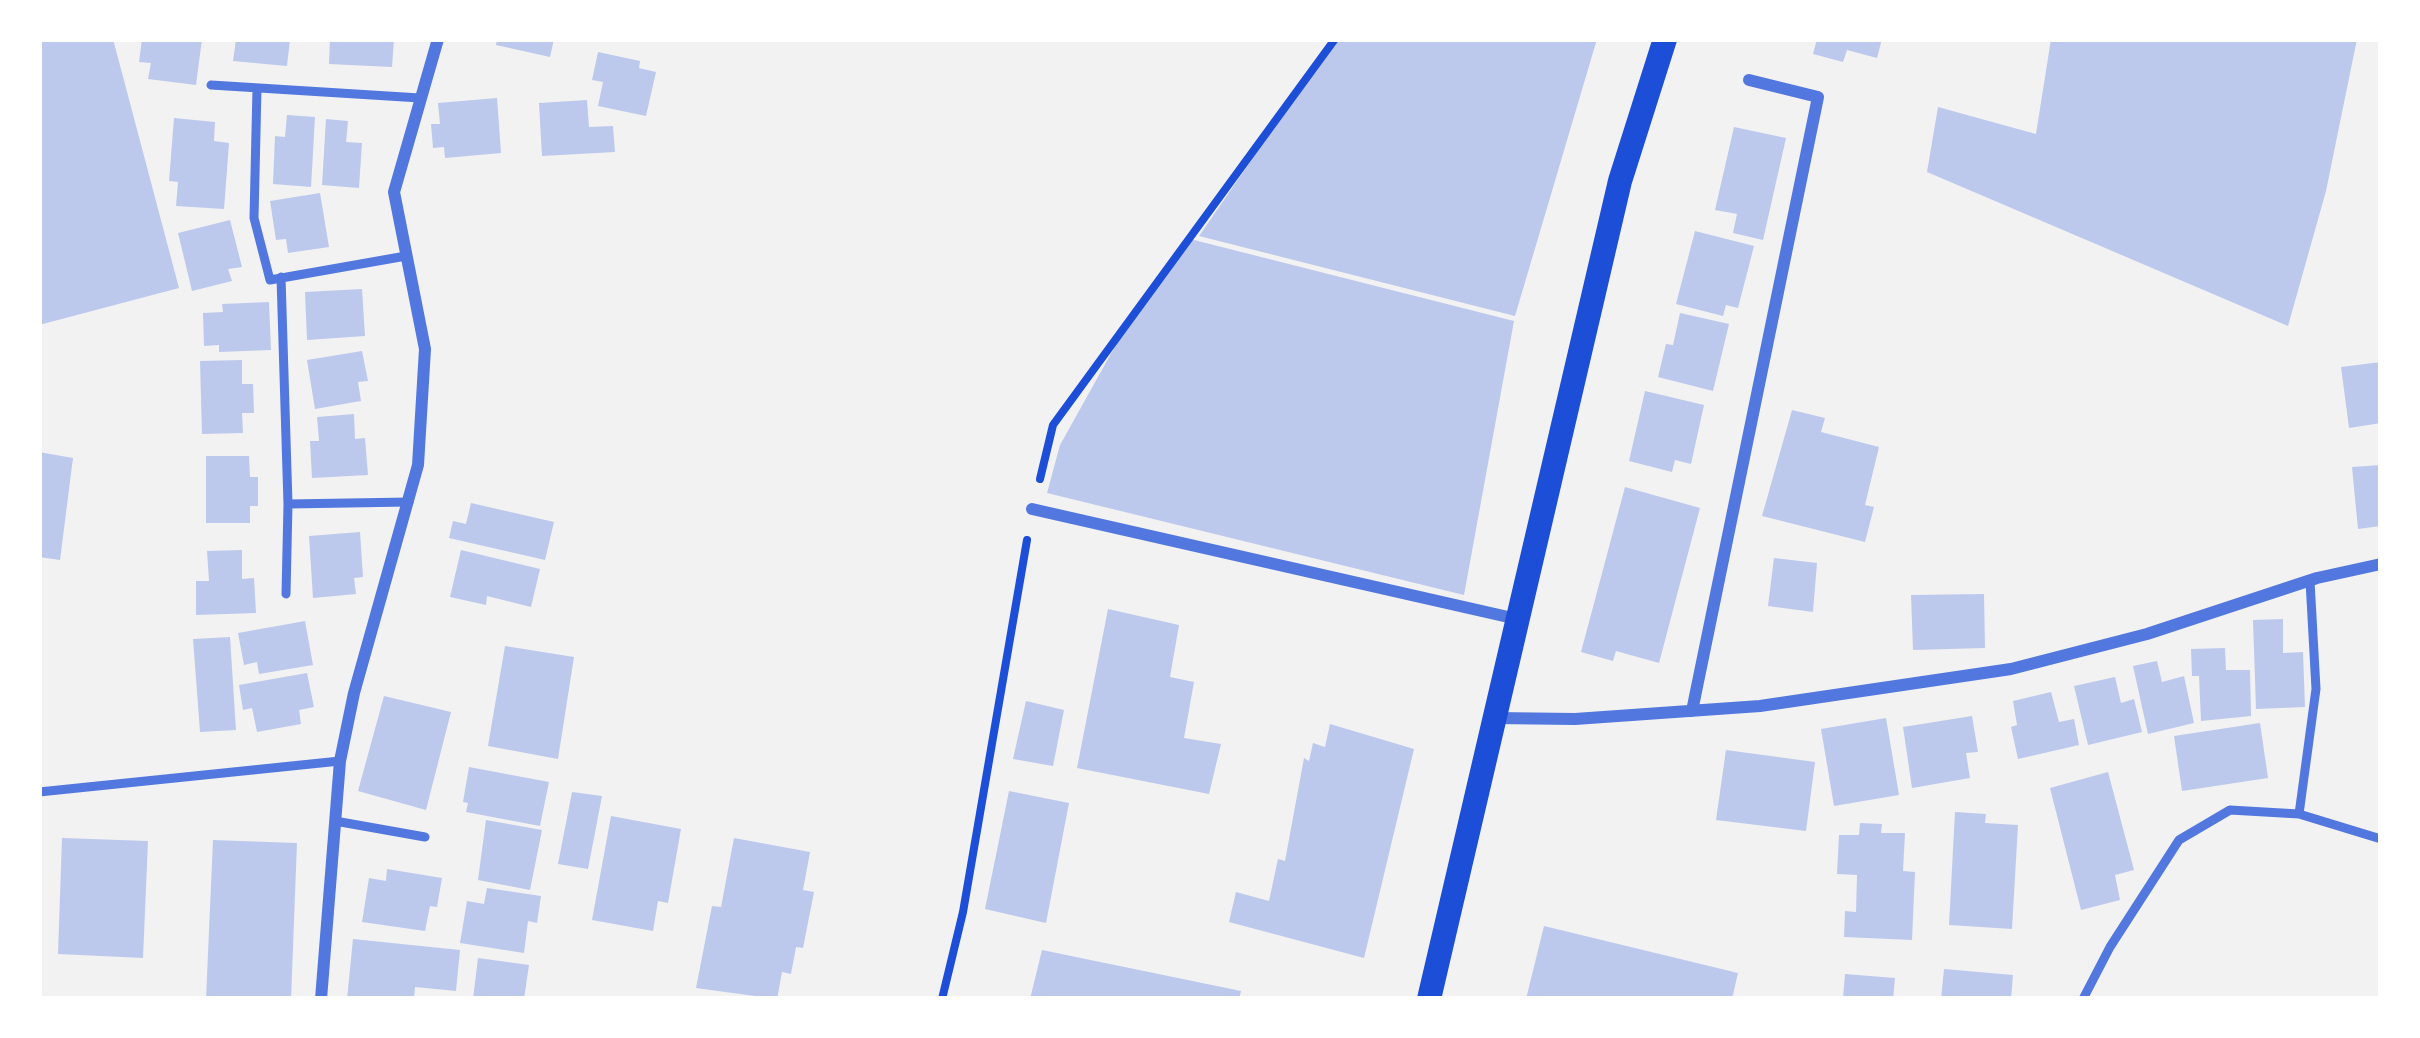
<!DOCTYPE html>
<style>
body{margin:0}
#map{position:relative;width:2420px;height:1038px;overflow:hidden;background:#f2f2f2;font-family:Manrope,sans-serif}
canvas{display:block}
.frame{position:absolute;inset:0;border:42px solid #fff;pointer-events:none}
</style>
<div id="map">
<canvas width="2420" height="1038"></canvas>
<div class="frame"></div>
</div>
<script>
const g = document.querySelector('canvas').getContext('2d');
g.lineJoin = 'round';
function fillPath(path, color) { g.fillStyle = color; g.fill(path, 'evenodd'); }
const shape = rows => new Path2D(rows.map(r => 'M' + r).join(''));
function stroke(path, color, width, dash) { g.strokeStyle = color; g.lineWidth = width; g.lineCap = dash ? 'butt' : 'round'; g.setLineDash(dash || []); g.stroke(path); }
fillPath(shape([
 [39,39,113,39,179,288,39,325],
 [142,39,202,39,196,85,148,79,151,63,139,62],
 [236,39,290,39,287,66,233,61],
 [330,39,394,39,392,67,329,64],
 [497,39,554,39,550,57,496,45],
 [1335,39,1597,39,1515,316,1199,236],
 [1817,39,1882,39,1877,58,1847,50,1843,62,1813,54],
 [2051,39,2357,39,2326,191,2288,326,1927,172,1938,107,2036,134],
 [598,52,640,61,639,68,656,72,646,116,598,106,603,82,592,80],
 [497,98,501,153,445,158,444,147,433,148,431,124,440,124,438,103],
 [587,100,589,127,613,126,615,152,542,156,539,103],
 [287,115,315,117,311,187,273,184,275,136,285,137],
 [174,118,215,122,214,141,229,143,224,209,176,206,178,182,169,181],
 [326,119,348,121,346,142,362,143,359,188,322,185],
 [1734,127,1786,138,1763,240,1733,233,1737,214,1715,210],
 [320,193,329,247,288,253,286,239,276,240,270,201],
 [230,220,242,267,228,269,232,281,192,291,178,233],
 [1695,231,1754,246,1738,308,1726,305,1723,316,1676,304],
 [1190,239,1514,321,1464,595,1047,493,1060,445,1128,323],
 [362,289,365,336,307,340,305,292],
 [269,302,271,350,219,352,219,345,204,346,203,313,223,312,222,304],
 [1680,313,1729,324,1713,391,1658,377,1666,344,1673,345],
 [362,351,368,381,358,382,361,401,315,409,307,360],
 [242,360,242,384,253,384,254,413,242,413,243,433,202,434,200,361],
 [2381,362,2381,423,2349,428,2341,367],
 [1645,391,1704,405,1691,464,1675,460,1672,472,1629,461],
 [1792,410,1825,418,1821,432,1879,447,1865,505,1874,507,1865,542,1762,516],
 [354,414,355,439,365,438,368,475,312,478,310,441,319,441,317,417],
 [39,452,73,458,60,560,39,557],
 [206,456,249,456,250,477,258,477,258,506,250,506,250,523,206,523],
 [2381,465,2381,526,2358,529,2352,467],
 [1625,487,1700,508,1659,663,1616,651,1613,661,1581,652],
 [471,503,554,522,545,560,449,538,453,521,466,524],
 [360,532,363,577,354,578,356,594,313,598,309,536],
 [242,550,242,579,254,578,256,613,196,615,196,581,209,581,207,551],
 [461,550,540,569,531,607,487,596,486,605,450,597],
 [1774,558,1817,563,1813,612,1768,606],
 [1984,594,1985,648,1913,650,1911,595],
 [1108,609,1179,625,1170,677,1194,682,1184,738,1221,744,1209,794,1077,768],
 [2283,619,2283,653,2303,652,2305,707,2256,709,2253,620],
 [305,621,313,665,259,674,257,662,244,665,238,633],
 [230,637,236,730,200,732,193,639],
 [505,646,574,657,558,759,488,746],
 [2225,648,2226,670,2250,670,2251,716,2201,721,2199,676,2192,676,2191,649],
 [2157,661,2162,682,2184,676,2194,723,2148,734,2133,666],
 [307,673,314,707,299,710,301,724,257,732,252,708,243,710,239,685],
 [2115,677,2121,703,2134,699,2142,732,2088,745,2074,686],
 [2051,692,2059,722,2074,719,2079,745,2018,759,2011,727,2017,725,2013,701],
 [384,696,451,712,426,810,358,791],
 [1026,701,1064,710,1053,766,1013,759],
 [1972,716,1978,752,1966,753,1970,778,1912,788,1903,727],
 [1886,718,1899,795,1834,806,1821,729],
 [2260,723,2268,778,2182,791,2174,736],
 [1330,724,1414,749,1364,958,1229,922,1236,892,1269,901,1278,859,1285,861,1304,758,1309,761,1313,743,1325,747],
 [1726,750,1815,762,1806,831,1716,820],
 [469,767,549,782,540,826,466,812,468,803,463,802],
 [2108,772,2134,870,2115,875,2120,900,2081,910,2050,788],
 [1009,791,1069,803,1046,923,985,909],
 [572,792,602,796,588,869,558,864],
 [1955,812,1986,814,1985,823,2018,825,2012,929,1949,925],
 [611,816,681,829,668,903,658,901,653,931,592,920],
 [486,820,542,830,530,890,478,880],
 [1860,823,1882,824,1881,833,1905,833,1903,871,1915,872,1912,940,1844,937,1845,911,1856,912,1857,875,1837,874,1839,835,1859,835],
 [62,838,148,841,143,958,58,954],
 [734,838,810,852,803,890,814,892,803,948,796,947,791,974,782,972,777,999,696,988,712,906,721,907],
 [213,840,297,843,291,999,206,999],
 [387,869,442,878,437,907,430,906,425,931,362,922,369,878,386,881],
 [487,888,541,896,537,923,528,921,524,953,460,943,467,901,484,904],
 [1544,926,1738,973,1732,999,1526,999],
 [353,939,460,950,456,991,415,987,414,999,347,999],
 [1042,950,1241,991,1239,999,1030,999],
 [478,958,529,965,524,999,473,999],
 [1944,969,2013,975,2011,999,1941,999],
 [1845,974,1895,978,1893,999,1843,999]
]), '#bdc9ec');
stroke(shape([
 [1040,479,1053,425,1335,39],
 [942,999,963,912,1027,540]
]), '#1d4ed8', 8);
stroke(shape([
 [211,85,420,98],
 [257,88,254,218,270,280,406,256],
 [281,277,288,504,286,594],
 [288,504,409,502],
 [39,792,340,761],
 [2299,814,2316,689,2310,581],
 [335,821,425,837],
 [2083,999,2110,947,2179,840,2230,810,2299,814,2381,839]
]), '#5277de', 9);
stroke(shape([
 [1032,509,1517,619],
 [1692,711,1818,97,1749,80],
 [1494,718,1575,719,1760,706,2011,669,2147,634,2317,578,2381,564],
 [321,999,340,761,354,693,418,465,425,349,394,192,438,39]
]), '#5277de', 12);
stroke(shape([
 [1429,999,1620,181,1665,39]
]), '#1d4ed8', 24);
</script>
